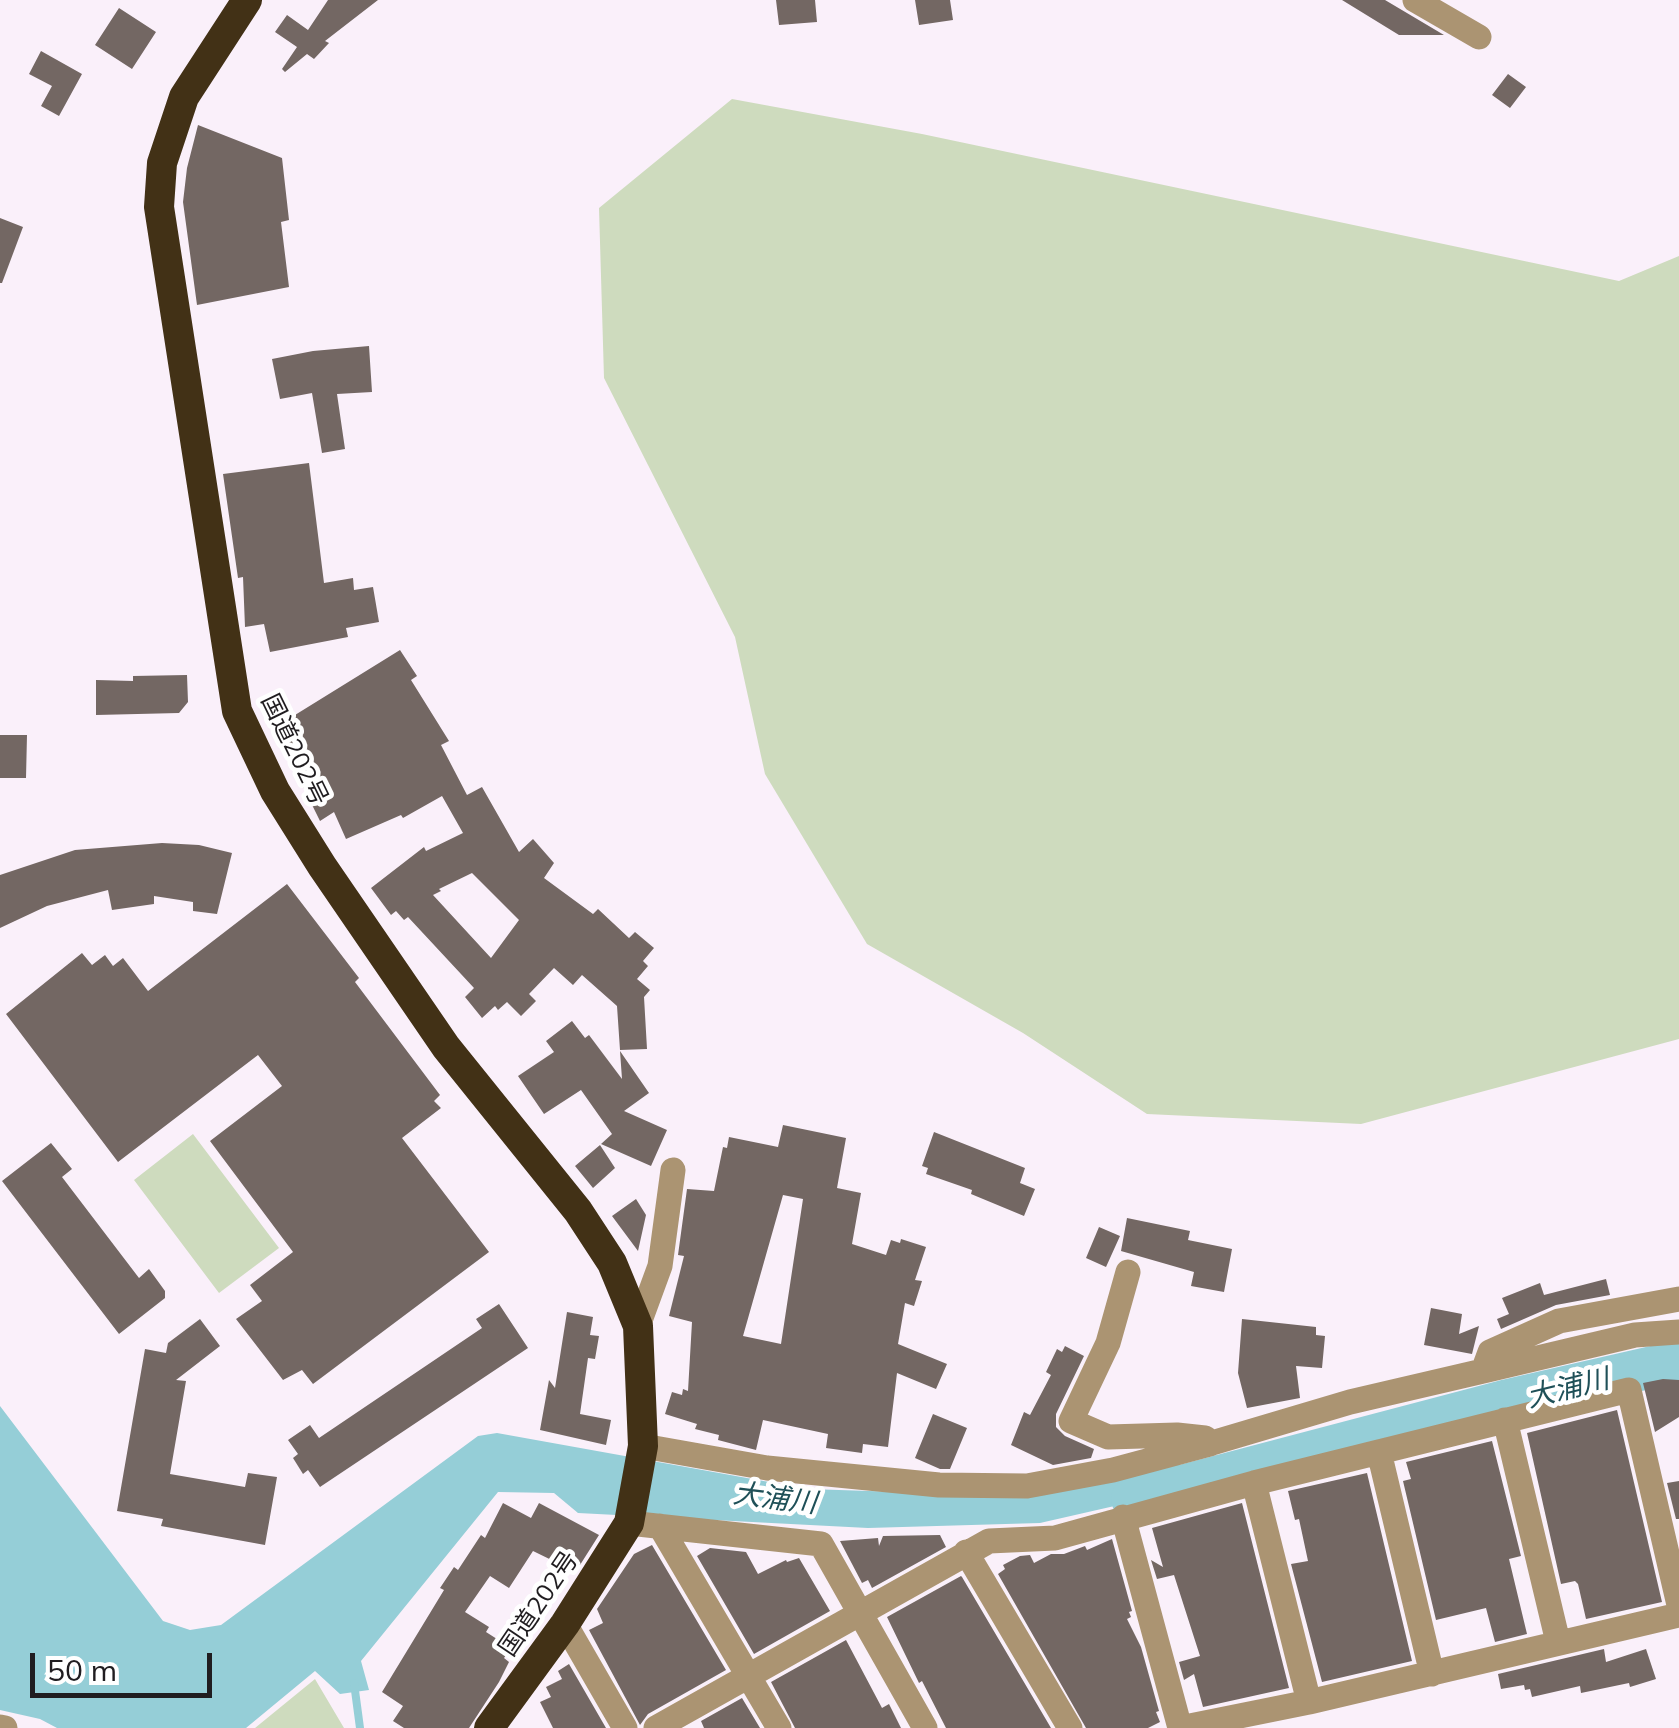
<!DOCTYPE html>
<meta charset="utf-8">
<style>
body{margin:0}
#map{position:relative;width:1679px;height:1728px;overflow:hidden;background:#faf0fa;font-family:Mulish,sans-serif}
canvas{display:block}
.scale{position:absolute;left:30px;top:1653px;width:182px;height:45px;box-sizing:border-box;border:5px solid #201d20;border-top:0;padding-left:12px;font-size:30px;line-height:35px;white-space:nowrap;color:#201d20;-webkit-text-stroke:8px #fff;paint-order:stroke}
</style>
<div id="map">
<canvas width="1679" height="1728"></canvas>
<div class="scale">50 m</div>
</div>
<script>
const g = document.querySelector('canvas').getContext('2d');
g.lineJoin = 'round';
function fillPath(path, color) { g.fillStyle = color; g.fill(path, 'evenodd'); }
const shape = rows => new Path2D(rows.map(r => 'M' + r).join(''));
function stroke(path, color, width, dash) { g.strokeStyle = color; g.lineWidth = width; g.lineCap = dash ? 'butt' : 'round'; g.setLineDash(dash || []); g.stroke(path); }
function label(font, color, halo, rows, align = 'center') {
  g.font = font + ' Mulish,"Noto Sans JP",sans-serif'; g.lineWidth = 9; g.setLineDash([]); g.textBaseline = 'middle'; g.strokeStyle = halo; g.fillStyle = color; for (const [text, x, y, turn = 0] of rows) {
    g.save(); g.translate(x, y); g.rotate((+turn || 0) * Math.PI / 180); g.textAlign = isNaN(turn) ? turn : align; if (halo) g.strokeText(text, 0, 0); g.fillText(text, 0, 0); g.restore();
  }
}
fillPath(shape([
 [732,99,922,134,1619,281,1679,256,1679,1039,1361,1124,1147,1114,1023,1033,867,944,765,774,735,637,604,378,599,208],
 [193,1134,279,1248,219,1293,134,1180],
 [315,1679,344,1728,255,1728]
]), '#cedbbe');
fillPath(shape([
 [0,1406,163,1621,190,1630,221,1625,478,1436,497,1433,808,1489,931,1493,1179,1461,1189,1489,1040,1523,868,1528,578,1513,554,1493,498,1492,361,1661,369,1690,340,1694,315,1671,246,1728,57,1728,40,1719,0,1710]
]), '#95ced7');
stroke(shape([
 [354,1683,360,1728]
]), '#95ced7', 8);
stroke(shape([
 [1132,1499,1504,1401,1679,1361]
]), '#95ced7', 42);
fillPath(shape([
 [328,0,378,0,325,41,329,43,314,59,307,54,285,72,282,69,297,47,275,32,287,15,308,30],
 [776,0,815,0,817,22,779,25],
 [915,0,950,0,953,20,919,25],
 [1342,0,1385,0,1444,35,1399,35],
 [119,8,156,32,132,69,95,45],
 [41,51,82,74,59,116,41,106,52,86,29,74],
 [1508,74,1526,87,1510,108,1492,95],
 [198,125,282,158,289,220,281,222,289,287,197,305,183,202,187,168],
 [0,218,23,227,2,283,0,283],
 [369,346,372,392,337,394,345,449,322,453,312,393,280,399,272,359,313,351],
 [309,463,324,583,353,578,354,590,373,587,379,622,346,628,348,637,270,652,264,624,245,627,243,577,238,578,223,474],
 [400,650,417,676,411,680,449,741,441,745,467,795,482,787,519,852,533,839,554,863,544,878,593,914,598,909,629,938,635,932,654,948,643,961,648,966,637,979,650,990,644,997,647,1049,620,1050,617,1006,582,975,573,985,554,968,529,994,536,1001,521,1016,507,1002,498,1010,495,1006,482,1018,465,997,474,988,408,917,404,920,396,911,391,915,371,888,424,847,426,851,463,833,442,796,403,818,401,815,346,839,334,812,320,821,274,728],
 [472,873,519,920,491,958,433,895,441,891,439,889],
 [187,675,188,702,179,713,96,715,96,680,133,681,133,676],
 [0,735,27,735,26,778,0,778],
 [162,843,199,845,232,853,217,914,193,911,193,902,154,896,154,904,112,910,108,890,47,906,0,928,0,875,75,850],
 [287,884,359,978,355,982,440,1095,434,1101,441,1108,402,1138,489,1252,313,1384,302,1370,283,1380,236,1319,262,1301,250,1285,293,1252,210,1141,282,1086,258,1055,118,1162,6,1014,82,953,92,965,105,955,113,966,123,958,148,991],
 [572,1021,585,1038,589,1035,622,1079,620,1051,649,1093,624,1111,667,1130,651,1166,601,1144,612,1134,581,1090,544,1114,518,1076,554,1052,546,1041],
 [783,1125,846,1138,837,1188,861,1193,852,1244,886,1255,891,1240,900,1243,901,1239,926,1247,915,1280,922,1281,914,1306,905,1303,898,1344,947,1364,936,1389,897,1373,888,1447,863,1444,862,1453,826,1448,828,1434,763,1420,756,1450,718,1440,719,1435,695,1429,697,1424,665,1414,672,1392,682,1395,683,1389,688,1391,692,1322,669,1316,684,1256,678,1255,687,1189,714,1191,723,1147,727,1148,729,1137,778,1147],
 [783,1195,803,1199,781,1344,743,1336],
 [934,1132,1025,1168,1020,1183,1035,1189,1024,1216,971,1194,972,1190,926,1174,928,1168,922,1166],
 [51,1143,72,1169,62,1177,139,1278,149,1269,165,1291,165,1298,119,1334,2,1181],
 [600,1145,615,1168,593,1188,575,1166],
 [636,1199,646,1215,638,1251,612,1216],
 [1127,1218,1190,1231,1188,1240,1232,1249,1224,1292,1191,1286,1194,1272,1121,1251],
 [1099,1227,1120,1236,1106,1267,1086,1258],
 [1606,1279,1610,1295,1556,1305,1501,1329,1497,1319,1509,1314,1502,1298,1540,1283,1544,1295],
 [499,1304,528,1348,320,1487,308,1470,303,1474,293,1458,298,1454,288,1440,310,1425,319,1438,482,1328,476,1319],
 [1431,1308,1462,1314,1459,1334,1479,1326,1472,1354,1424,1345],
 [567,1312,593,1317,590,1335,599,1336,595,1359,588,1358,580,1414,611,1420,606,1445,540,1430,549,1380,555,1388],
 [200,1319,220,1346,176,1380,186,1381,170,1474,245,1487,248,1473,277,1477,265,1545,161,1526,163,1519,117,1511,145,1349,166,1353,168,1343],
 [1242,1319,1316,1327,1316,1335,1325,1336,1322,1368,1296,1366,1300,1398,1247,1408,1238,1373],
 [1065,1346,1084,1356,1056,1414,1056,1427,1065,1436,1094,1449,1091,1458,1053,1465,1011,1445,1024,1412,1030,1415,1051,1375,1046,1372,1057,1349,1062,1352],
 [1663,1379,1679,1380,1679,1417,1655,1432,1643,1383],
 [1617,1410,1662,1602,1586,1619,1578,1584,1575,1581,1561,1584,1527,1433],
 [933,1414,967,1428,950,1469,940,1469,915,1458],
 [1492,1441,1521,1556,1509,1559,1527,1634,1495,1642,1486,1608,1436,1620,1403,1481,1411,1479,1406,1462],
 [1367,1473,1412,1661,1322,1682,1291,1564,1308,1561,1299,1519,1295,1520,1288,1491],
 [1679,1481,1679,1519,1676,1519,1667,1483],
 [503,1503,531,1518,539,1503,599,1535,580,1565,576,1563,572,1570,533,1551,509,1588,490,1576,465,1612,489,1627,486,1632,511,1648,504,1658,509,1662,499,1682,469,1728,404,1728,393,1721,403,1706,382,1692,444,1590,440,1588,454,1567,458,1570,481,1535,485,1538],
 [1242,1503,1289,1688,1203,1707,1194,1674,1184,1680,1179,1662,1200,1656,1174,1575,1157,1579,1151,1560,1163,1567,1152,1528],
 [940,1535,946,1547,872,1588,868,1580,862,1583,840,1541,878,1538,879,1546,883,1536],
 [1112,1539,1132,1611,1129,1612,1131,1617,1127,1619,1141,1647,1159,1711,1156,1712,1160,1722,1148,1728,1086,1728,998,1574,1005,1569,1003,1565,1020,1556,1030,1555,1034,1563,1051,1554,1064,1554,1085,1546,1087,1550],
 [652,1545,726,1670,648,1714,640,1725,589,1630,603,1623,597,1609,634,1554],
 [710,1548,746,1552,758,1574,786,1560,787,1562,799,1558,830,1611,754,1654,697,1556],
 [961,1576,962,1577,1051,1728,946,1728,922,1681,919,1683,887,1617],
 [846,1640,882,1708,889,1704,901,1728,795,1728,771,1682],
 [1604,1649,1606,1662,1646,1649,1656,1679,1630,1687,1629,1683,1581,1693,1580,1686,1532,1697,1530,1689,1525,1690,1524,1685,1501,1689,1498,1674],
 [569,1664,606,1728,553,1728,540,1702,551,1697,546,1687,562,1679,558,1671],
 [742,1698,760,1728,704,1728,701,1721]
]), '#736763');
stroke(shape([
 [1415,0,1479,37],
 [1128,1272,1108,1343,1071,1421,1108,1437,1177,1435,1205,1438,1212,1443,1350,1402,1483,1371,1490,1352,1559,1321,1679,1299],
 [638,1326,660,1266,673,1170],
 [1483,1371,1635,1335,1679,1332],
 [1505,1420,1558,1642],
 [643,1446,767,1468,939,1485,1027,1486,1113,1470,1210,1444],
 [1379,1452,1432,1674],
 [1254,1483,1309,1702],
 [1123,1517,1180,1728],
 [629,1523,821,1544,925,1728],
 [660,1526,779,1728],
 [966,1552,1070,1728],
 [565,1624,625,1728],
 [0,1727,5,1728],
 [656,1728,989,1541,1055,1538,1254,1483,1629,1390,1679,1605],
 [1180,1728,1309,1702,1679,1615]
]), '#ab9472', 25);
stroke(shape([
 [247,0,184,97,162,163,159,207,237,711,275,791,322,866,446,1047,578,1211,612,1263,638,1326,643,1446,629,1523,565,1624,489,1728]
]), '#423116', 30);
label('25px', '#201d20', '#fff', [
 ["国道202号",294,750,64],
 ["国道202号",539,1604,-56]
]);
label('italic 28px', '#1f5058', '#fff', [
 ["大浦川",1568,1389,-14],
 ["大浦川",775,1499,7]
]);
</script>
